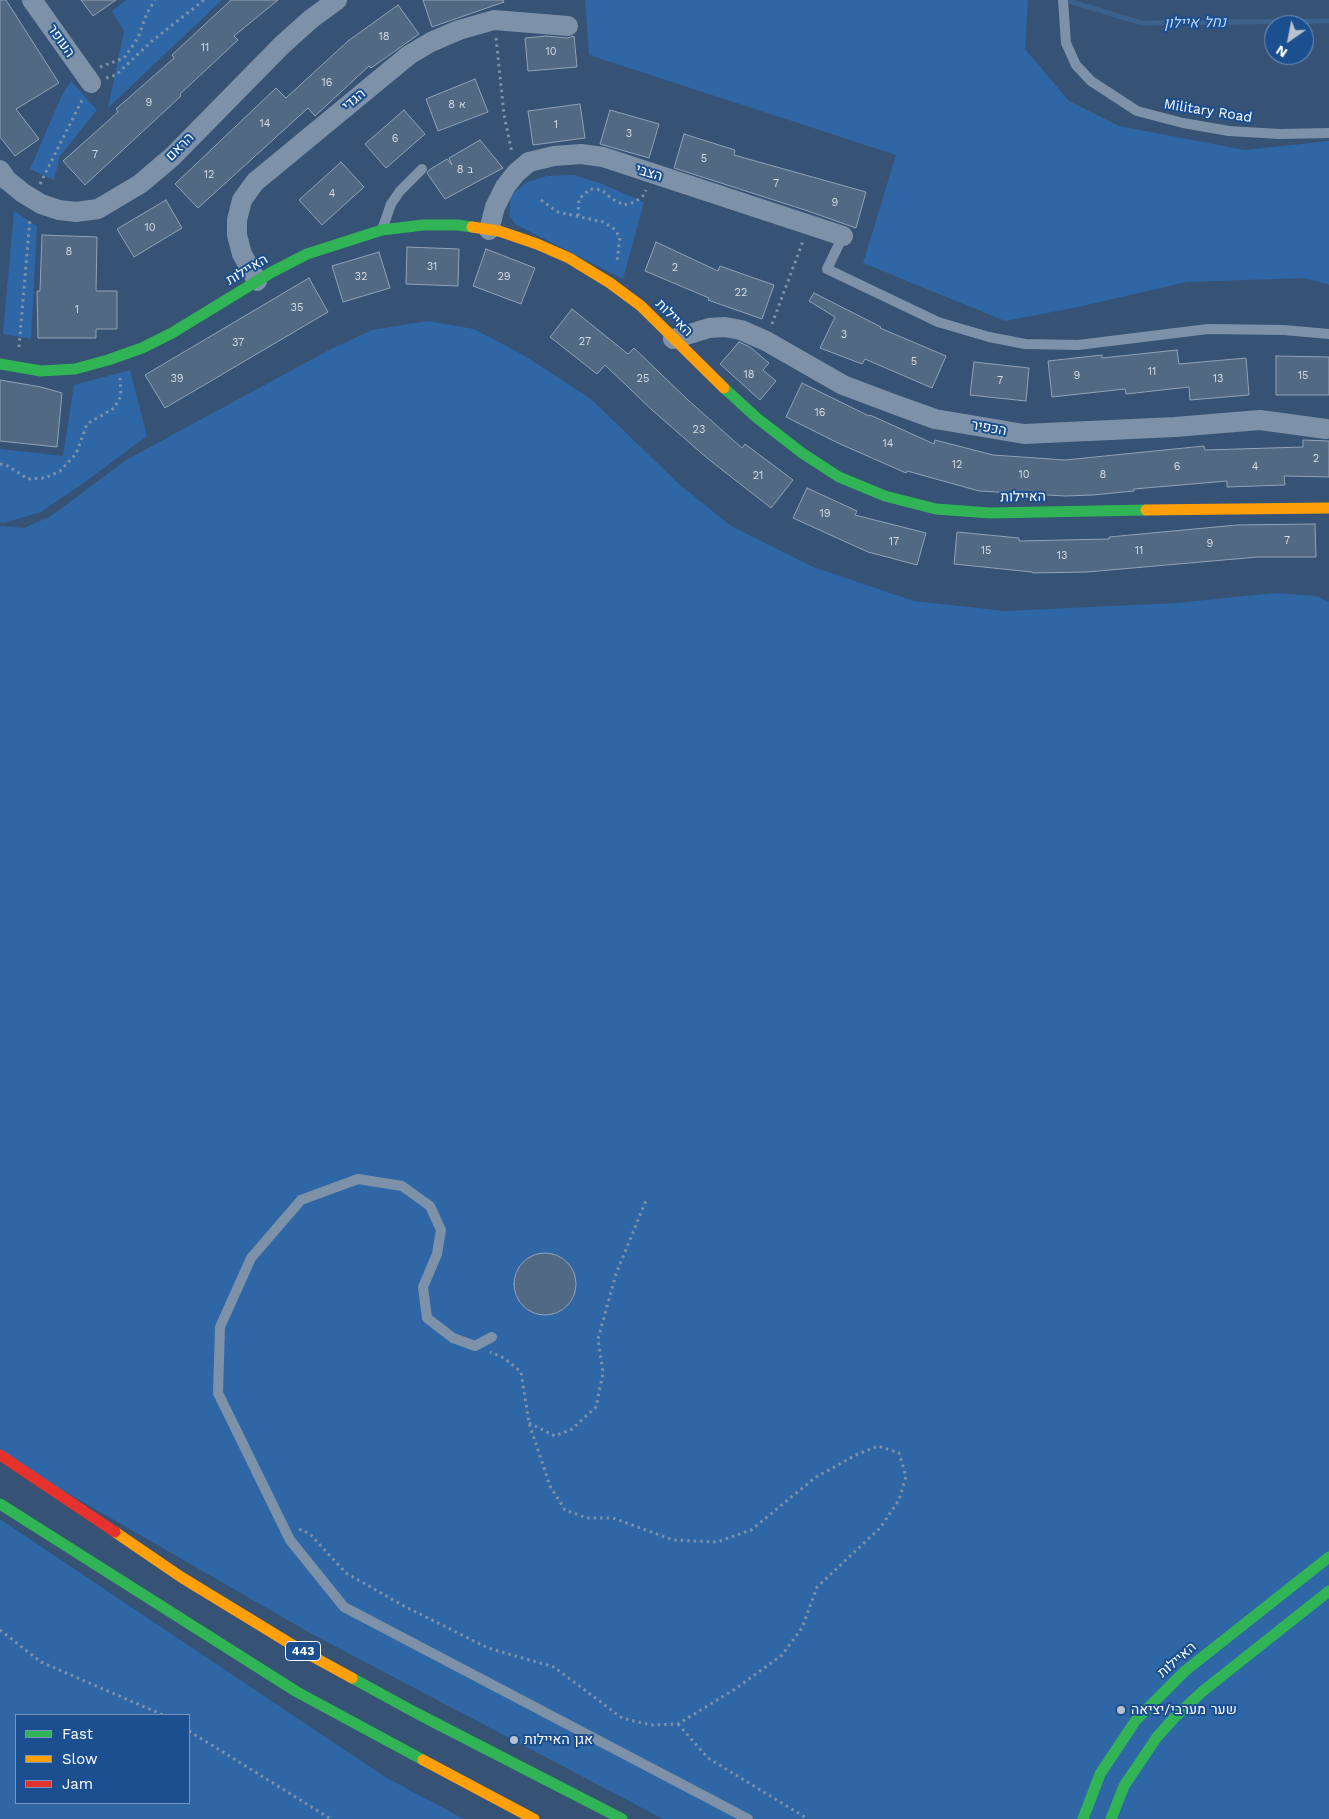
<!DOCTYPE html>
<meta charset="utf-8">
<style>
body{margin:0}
#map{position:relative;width:1329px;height:1819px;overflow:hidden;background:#365274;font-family:"Work Sans",sans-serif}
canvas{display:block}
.legend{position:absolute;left:15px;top:1714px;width:175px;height:90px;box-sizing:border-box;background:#1b4f8f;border:1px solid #7695bc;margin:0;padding:6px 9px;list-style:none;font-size:15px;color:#fff}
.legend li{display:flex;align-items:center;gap:10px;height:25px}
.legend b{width:25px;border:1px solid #7695bc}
.north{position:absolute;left:1264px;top:15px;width:50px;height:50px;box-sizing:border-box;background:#1b4f8f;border:1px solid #7695bc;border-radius:50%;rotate:213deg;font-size:14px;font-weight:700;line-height:20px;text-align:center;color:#fff}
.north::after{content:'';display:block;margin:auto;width:18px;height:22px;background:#b9c2ce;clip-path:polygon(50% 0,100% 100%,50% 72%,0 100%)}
</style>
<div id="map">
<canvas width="1329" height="1819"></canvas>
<ul class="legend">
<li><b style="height:6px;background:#30b455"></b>Fast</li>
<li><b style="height:6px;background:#ff9f0a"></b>Slow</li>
<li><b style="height:6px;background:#e5322d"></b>Jam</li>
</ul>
<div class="north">N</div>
</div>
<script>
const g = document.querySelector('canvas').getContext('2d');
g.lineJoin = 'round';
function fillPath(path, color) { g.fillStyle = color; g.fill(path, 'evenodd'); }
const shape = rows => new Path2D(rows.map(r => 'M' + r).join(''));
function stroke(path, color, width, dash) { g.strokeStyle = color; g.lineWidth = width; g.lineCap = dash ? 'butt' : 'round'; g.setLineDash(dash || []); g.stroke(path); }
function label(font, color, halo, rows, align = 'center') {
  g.font = font + ' "Work Sans",Heebo,sans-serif'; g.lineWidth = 4; g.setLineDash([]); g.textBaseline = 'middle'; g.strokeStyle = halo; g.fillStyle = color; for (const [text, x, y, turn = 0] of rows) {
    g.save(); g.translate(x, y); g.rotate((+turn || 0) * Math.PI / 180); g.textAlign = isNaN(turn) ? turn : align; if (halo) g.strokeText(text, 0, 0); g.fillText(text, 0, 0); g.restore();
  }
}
fillPath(shape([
 [126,0,222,0,108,108,124,31,112,11],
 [585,0,1028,0,1025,49,1069,101,1119,126,1245,150,1329,141,1329,285,1305,278,1187,282,1078,307,1005,321,863,263,896,155,589,55],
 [71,81,97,110,60,156,54,180,30,169,62,95],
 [574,175,602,184,644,202,623,279,515,224,509,214,511,195,527,182,547,176],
 [14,211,37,226,31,339,3,334],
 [428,321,474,329,525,356,591,399,679,484,731,526,813,567,914,601,1005,611,1177,603,1274,593,1317,596,1329,602,1329,1819,663,1819,310,1633,17,1464,0,1450,0,526,24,528,51,516,126,460,331,349,372,330],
 [130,370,147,436,85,482,41,512,4,523,0,522,0,449,63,456,74,385],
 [0,1519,385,1777,464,1819,0,1819],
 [16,1715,189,1715,189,1803,16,1803]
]), '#2f66a5');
stroke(shape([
 [1065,0,1142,23,1329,21]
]), '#3b618d', 5);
const building = shape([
 [0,0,6,0,59,83,16,109,39,139,15,156,0,137,0,0],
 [81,0,116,0,93,16,81,0],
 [231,0,278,0,234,36,238,40,180,94,181,96,85,185,63,161,118,112,116,109,174,58,172,55,231,0],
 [423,0,503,0,504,2,432,27,423,0],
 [398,5,419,34,371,68,369,66,315,116,308,108,198,208,175,184,276,88,286,98,348,41,398,5],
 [546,36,567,38,574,36,577,67,528,71,525,38,546,36],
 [475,79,488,112,438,131,426,99,475,79],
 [580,104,585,138,533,145,528,111,580,104],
 [404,110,425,134,386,168,365,144,404,110],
 [610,110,659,124,649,158,600,144,610,110],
 [684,134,735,150,734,155,866,192,856,228,805,210,674,168,684,134],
 [480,140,503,168,445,199,427,173,429,170,447,159,452,165,449,158,480,140],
 [341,162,364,187,322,225,299,200,341,162],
 [166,200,182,228,134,257,117,229,166,200],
 [42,235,97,237,96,291,117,291,117,329,96,329,96,338,38,338,37,291,40,291,42,235],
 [656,242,718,271,720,266,774,285,762,319,708,300,709,298,645,271,656,242],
 [407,247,459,249,458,286,406,284,407,247],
 [486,249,535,268,521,304,473,286,486,249],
 [379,252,390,288,343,302,332,266,379,252],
 [309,278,328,312,165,408,145,375,309,278],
 [814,293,881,327,880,328,946,356,932,388,865,359,862,364,820,348,835,317,809,301,814,293],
 [572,309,628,354,634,348,688,400,742,448,745,444,793,480,771,508,707,458,652,410,605,365,597,374,550,337,572,309],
 [739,342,750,347,769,363,763,370,776,381,760,400,720,364,739,342],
 [1177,350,1179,364,1246,358,1249,395,1190,400,1189,387,1126,394,1125,389,1052,397,1048,361,1102,355,1102,358,1177,350],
 [1276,356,1329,357,1329,395,1276,395,1276,356],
 [974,362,1029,368,1026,401,970,395,974,362],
 [0,380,41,387,62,393,57,447,0,441,0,380],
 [802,383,869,416,870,415,934,444,935,440,993,455,1065,460,1204,446,1205,450,1303,447,1303,440,1329,441,1329,477,1284,476,1285,485,1227,487,1227,481,1134,489,1134,491,1093,495,1065,496,979,491,907,471,906,473,838,443,786,417,802,383],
 [807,488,857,511,855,515,926,533,917,565,868,552,793,518,807,488],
 [1315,524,1316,557,1258,557,1087,572,1033,573,1032,572,954,564,957,532,1019,538,1019,541,1109,539,1109,537,1237,525,1315,524],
 '514 1284a31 31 0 1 1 62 0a31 31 0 1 1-62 0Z'
]);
fillPath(building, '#526984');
stroke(building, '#92a2b6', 1);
stroke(shape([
 [496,38,504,115,512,153],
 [100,67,124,58,138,38,147,13,155,0],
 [106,78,116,75,152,41,204,0],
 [40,184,83,98],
 [541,200,558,212,603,222,613,228,620,237,617,261],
 [578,216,579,199,590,189,602,190,612,199,624,205,635,202,644,195,646,190],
 [772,324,803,241],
 [19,347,30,219],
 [0,464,6,465,28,479,45,478,60,471,76,454,87,424,114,408,121,396,120,378],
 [529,1423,555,1436,572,1429,596,1407,603,1373,598,1339,616,1274,647,1198],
 [299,1529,310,1534,346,1573,404,1606,488,1648,554,1667,622,1718,651,1725,678,1724,735,1689,782,1655,802,1628,817,1587,880,1528,899,1500,906,1476,899,1453,878,1446,856,1455,816,1477,751,1530,717,1542,673,1540,613,1518,587,1518,565,1510,550,1486,529,1423,521,1372,504,1358,490,1352],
 [0,1630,41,1662,163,1715],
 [678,1724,708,1758,808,1819],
 [189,1731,331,1819]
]), '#7d92a8', 3, [2.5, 4]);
stroke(shape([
 [1063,0,1066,43,1076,65,1091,81,1137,111,1183,123,1229,131,1280,134,1329,133],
 [383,227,391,204,400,191,422,169],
 [843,236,827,269,938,322,989,337,1025,344,1078,345,1208,329,1284,330,1329,334],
 [492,1337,475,1346,453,1338,427,1318,423,1287,437,1254,441,1230,430,1206,402,1186,358,1179,301,1200,251,1258,220,1327,218,1393,290,1540,344,1607,748,1819]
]), '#7d92a8', 10);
stroke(shape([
 [32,0,91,83],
 [0,170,7,180,23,193,41,204,59,210,76,212,98,209,140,184,172,157,282,45,311,19,337,0],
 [489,230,495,207,505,187,516,173,529,162,554,156,581,154,603,157,843,236],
 [257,281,242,254,237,235,237,220,242,200,255,182,409,55,431,42,459,30,494,20,568,26],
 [673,339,709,328,725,327,741,330,766,341,843,385,896,405,935,419,1024,434,1175,427,1260,420,1326,429]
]), '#7d92a8', 20);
stroke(shape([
 [0,364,41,371,75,369,108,360,142,348,172,333,272,272,307,254,382,230,423,225,458,225,472,227],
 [724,388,757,418,802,453,839,477,885,496,936,509,990,513,1146,510],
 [0,1504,297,1692,423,1760],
 [352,1678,418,1714,622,1819],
 [1083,1819,1100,1774,1136,1720,1185,1671,1329,1557],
 [1111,1819,1124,1786,1157,1737,1174,1718,1203,1691,1329,1591]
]), '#30b455', 11);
stroke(shape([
 [472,227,499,231,537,244,569,258,610,283,641,306,724,388],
 [1146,510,1329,508],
 [115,1532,181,1577,299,1649,352,1678],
 [423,1760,534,1819]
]), '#ff9f0a', 11);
stroke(shape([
 [0,1455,115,1532]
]), '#e5322d', 11);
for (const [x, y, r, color] of [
 [1121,1710,5,"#b9c2ce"],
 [514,1740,5,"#b9c2ce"]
]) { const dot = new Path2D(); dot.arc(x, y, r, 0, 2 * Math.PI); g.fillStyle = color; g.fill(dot); stroke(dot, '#1b4f8f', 2); }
label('11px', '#d4dae0', null, [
 ["18",384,37],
 ["11",205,48],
 ["10",551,52],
 ["16",327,83],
 ["9",149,103],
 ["8 א",457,105],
 ["14",265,124],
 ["1",556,125],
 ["3",629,134],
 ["6",395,139],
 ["7",95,155],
 ["5",704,159],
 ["8 ב",465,170],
 ["12",209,175],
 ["7",776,184],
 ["4",332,194],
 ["9",835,203],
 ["10",150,228],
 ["8",69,252],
 ["31",432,267],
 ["2",675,268],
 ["32",361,277],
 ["29",504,277],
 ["22",741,293],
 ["35",297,308],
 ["1",77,310],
 ["3",844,335],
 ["27",585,342],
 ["37",238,343],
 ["5",914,362],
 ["11",1152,372],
 ["18",749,375],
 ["9",1077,376],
 ["15",1303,376],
 ["39",177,379],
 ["25",643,379],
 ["13",1218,379],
 ["7",1000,381],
 ["16",820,413],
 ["23",699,430],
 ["14",888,444],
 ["2",1316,459],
 ["12",957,465],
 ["6",1177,467],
 ["4",1255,467],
 ["10",1024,475],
 ["8",1103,475],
 ["21",758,476],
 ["19",825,514],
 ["7",1287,541],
 ["17",894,542],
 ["9",1210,544],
 ["15",986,551],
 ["11",1139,551],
 ["13",1062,556]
]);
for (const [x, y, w] of [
 [303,1651,35]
]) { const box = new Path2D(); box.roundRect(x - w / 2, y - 9.5, w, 19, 4); g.fillStyle = '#1b4f8f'; g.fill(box); stroke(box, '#fff', 1); }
label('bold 12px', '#fff', null, [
 ["443",303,1651]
]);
label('14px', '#fff', '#1b4f8f', [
 ["העופר",61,41,55],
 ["הגדי",354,100,-40],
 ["Military Road",1208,111,9],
 ["הראם",180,147,-45],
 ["הצבי",649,173,18],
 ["האיילות",247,270,-31],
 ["האיילות",674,318,45],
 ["הכפיר",989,428,10],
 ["האיילות",1023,497,-1],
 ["האיילות",1177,1660,-41]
]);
label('14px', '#fff', '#1b4f8f', [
 ["שער מערבי/יציאה",1131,1710],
 ["אגן האיילות",524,1740]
], 'left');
label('italic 15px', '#b5d3f5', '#1b4f8f', [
 ["נחל איילון",1195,23,-1]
]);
</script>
